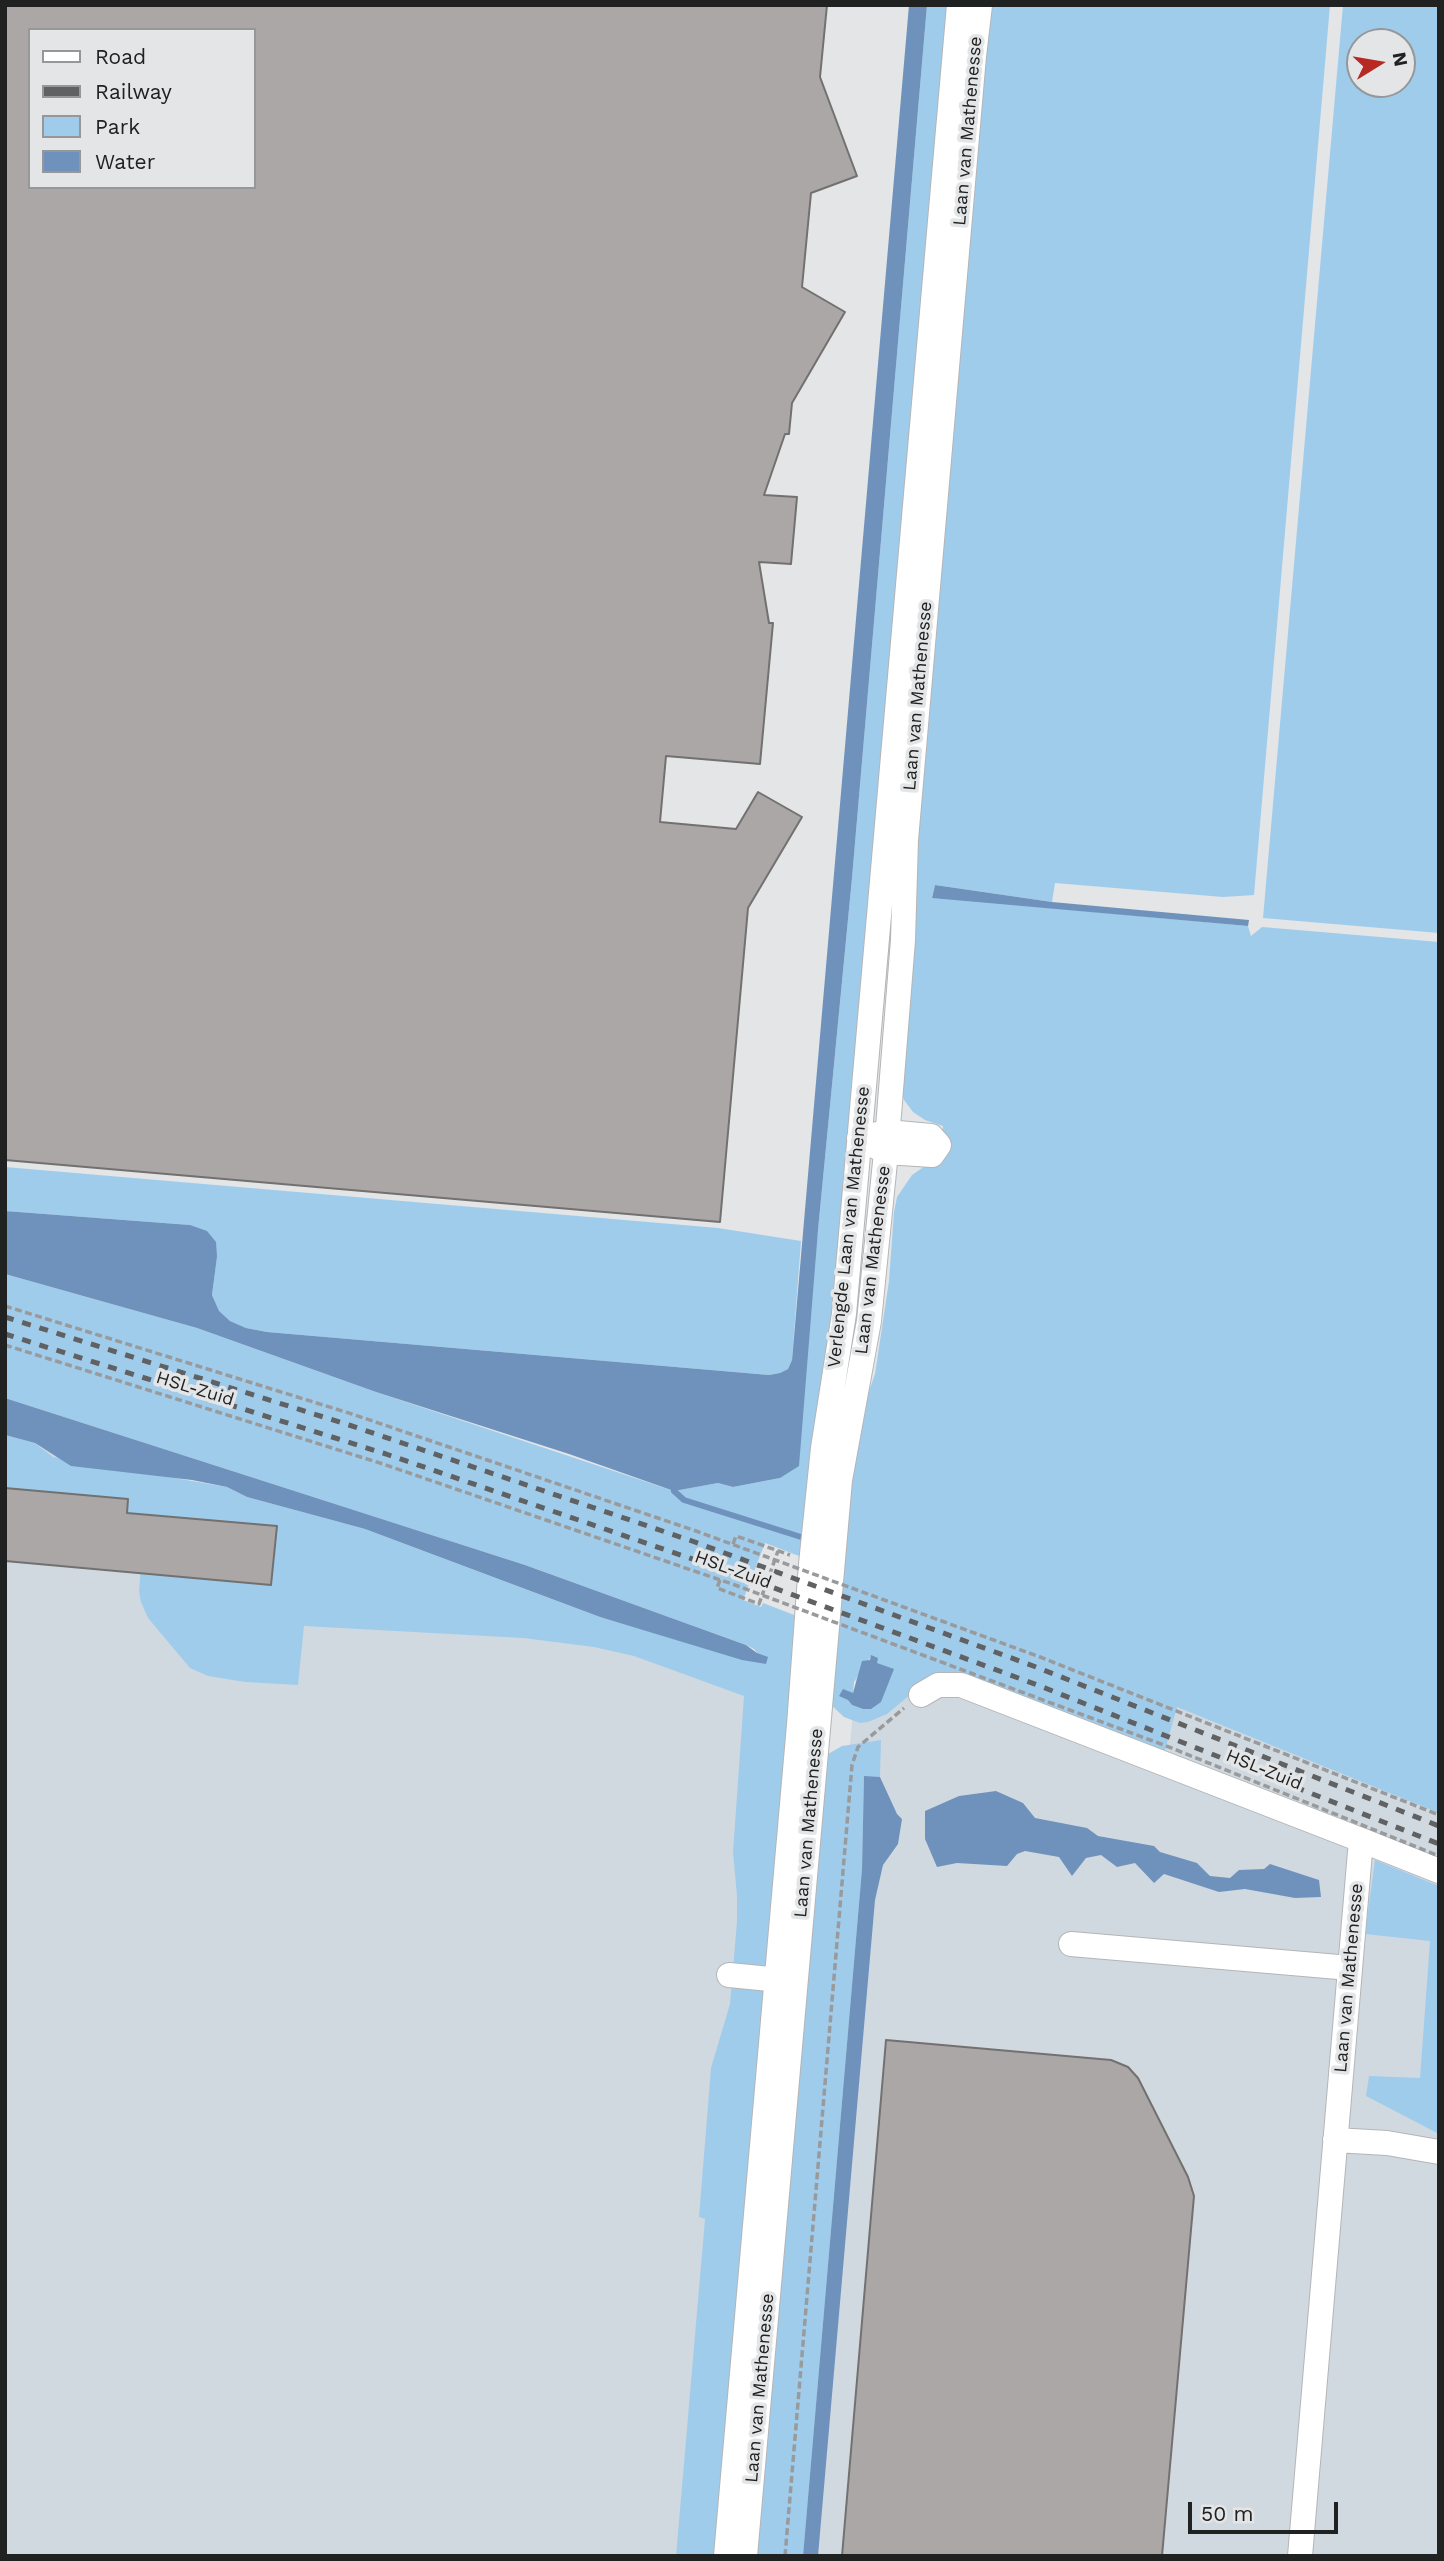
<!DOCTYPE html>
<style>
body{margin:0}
#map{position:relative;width:1444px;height:2561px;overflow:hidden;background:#e3e5e7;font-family:"Work Sans",sans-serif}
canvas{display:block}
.frame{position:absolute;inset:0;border:7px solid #202121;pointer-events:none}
.legend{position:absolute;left:28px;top:28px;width:228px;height:161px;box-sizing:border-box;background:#e3e5e7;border:2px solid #959798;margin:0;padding:9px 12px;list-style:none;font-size:21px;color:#202121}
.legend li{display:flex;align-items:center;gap:14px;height:35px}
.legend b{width:35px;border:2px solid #959798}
.north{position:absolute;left:1346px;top:28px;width:70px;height:70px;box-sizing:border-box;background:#e3e5e7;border:2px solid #959798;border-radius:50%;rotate:79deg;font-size:19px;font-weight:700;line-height:28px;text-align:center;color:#202121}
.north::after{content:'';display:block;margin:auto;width:24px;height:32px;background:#b82924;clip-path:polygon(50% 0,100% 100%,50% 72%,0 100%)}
.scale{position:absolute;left:1188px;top:2502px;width:150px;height:32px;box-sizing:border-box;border:4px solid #202121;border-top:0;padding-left:9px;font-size:21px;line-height:24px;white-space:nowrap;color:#202121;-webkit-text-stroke:5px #e3e5e7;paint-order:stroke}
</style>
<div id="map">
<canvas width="1444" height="2561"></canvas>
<div class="frame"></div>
<ul class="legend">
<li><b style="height:9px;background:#fff"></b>Road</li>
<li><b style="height:9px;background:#606162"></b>Railway</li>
<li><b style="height:19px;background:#a0ccec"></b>Park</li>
<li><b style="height:19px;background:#6f92bc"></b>Water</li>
</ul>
<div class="north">N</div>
<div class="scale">50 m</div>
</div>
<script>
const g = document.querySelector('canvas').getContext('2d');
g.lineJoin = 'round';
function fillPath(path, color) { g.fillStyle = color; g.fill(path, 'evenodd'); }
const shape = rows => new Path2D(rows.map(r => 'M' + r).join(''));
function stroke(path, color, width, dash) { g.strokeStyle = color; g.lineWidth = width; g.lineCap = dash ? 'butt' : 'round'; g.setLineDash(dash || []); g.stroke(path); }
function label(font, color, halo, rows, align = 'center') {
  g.font = font + ' "Work Sans",sans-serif'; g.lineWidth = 7; g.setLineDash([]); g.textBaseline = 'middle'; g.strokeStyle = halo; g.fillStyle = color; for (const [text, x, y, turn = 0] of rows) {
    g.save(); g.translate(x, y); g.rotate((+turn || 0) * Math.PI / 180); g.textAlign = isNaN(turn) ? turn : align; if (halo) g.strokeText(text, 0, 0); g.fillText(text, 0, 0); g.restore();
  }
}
fillPath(shape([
 [5,1436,768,1689,698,2556,5,2556],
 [870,1527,1439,1755,1439,2556,775,2556]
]), '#d1d9e0');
fillPath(shape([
 [927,5,954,5,840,1297,807,1559,765,1543,743,1600,761,1607,763,1603,802,1618,718,2556,676,2556,705,2219,699,2217,711,2068,730,2004,737,1921,737,1896,733,1852,744,1696,634,1656,594,1647,523,1638,304,1626,298,1685,245,1682,208,1676,190,1668,148,1618,141,1602,139,1592,142,1550,5,1539,5,1435,35,1443,53,1457,227,1487,247,1497,365,1529,600,1617,766,1664,754,1649,746,1645,525,1565,5,1398,5,1274,197,1328,376,1392,674,1491,718,1483,733,1487,780,1478,818,1230,852,878],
 [988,5,1330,5,1254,895,1223,897,1055,883,1052,902,935,885,932,897,1248,926,1251,936,1262,927,1439,942,1439,1813,1177,1707,1164,1754,923,1684,887,1714,868,1722,860,1723,844,1717,830,1704,851,1443,875,1374,889,1281,894,1212,897,1197,912,1175,925,1166,940,1159,943,1126,925,1120,913,1112,904,1100,898,1078],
 [871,1656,877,1663,871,1709,863,1709,852,1705,849,1700,839,1695,853,1693,854,1682],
 [1343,5,1439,5,1439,933,1263,918],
 [1360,42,1402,42,1402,84,1360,84],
 [5,1167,718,1228,801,1241,792,1360,788,1369,780,1373,769,1375,267,1332,246,1328,230,1321,219,1312,212,1295,217,1257,190,1225,5,1211],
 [881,1740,880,1777,864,1777,862,1869,803,2556,752,2556,828,1754,842,1746],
 [1375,1860,1439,1886,1439,2134,1366,2096,1369,2076,1420,2078,1430,1941,1365,1934]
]), '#a0ccec');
fillPath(shape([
 [909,5,927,5,852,878,818,1230,799,1466,780,1478,733,1487,718,1483,674,1491,569,1454,376,1392,197,1328,5,1274,5,1211,190,1225,207,1231,216,1242,217,1257,212,1295,219,1311,230,1321,246,1328,267,1332,769,1375,780,1373,788,1369,792,1360],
 [935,885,1052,902,1249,920,1248,926,932,898],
 [5,1398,525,1565,746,1645,757,1653,768,1657,766,1664,742,1660,600,1617,365,1529,247,1497,227,1487,192,1480,71,1466,35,1443,5,1435],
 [871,1655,878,1658,877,1663,894,1669,881,1702,871,1709,863,1709,852,1705,848,1700,839,1696,843,1689,853,1693,862,1661,870,1660],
 [864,1776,880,1777,897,1814,902,1819,898,1844,883,1865,875,1900,818,2556,803,2556,862,1869],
 [996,1791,1023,1803,1035,1818,1087,1828,1098,1836,1154,1846,1160,1852,1197,1863,1210,1876,1230,1878,1239,1870,1264,1869,1270,1864,1319,1880,1321,1897,1295,1898,1245,1889,1219,1892,1164,1874,1154,1883,1135,1863,1117,1867,1101,1855,1086,1858,1072,1876,1059,1857,1025,1851,1017,1854,1007,1866,957,1863,937,1867,925,1839,925,1811,959,1796]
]), '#6f92bc');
stroke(shape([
 [674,1491,684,1500,801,1537]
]), '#6f92bc', 6);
const building = shape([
 [5,5,827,5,820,77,857,176,811,193,802,287,845,312,792,403,789,434,785,434,764,495,797,497,791,564,759,562,769,623,773,623,760,764,666,756,660,822,736,829,758,792,802,817,748,908,720,1222,5,1160,5,5],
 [30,30,254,30,254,187,30,187,30,30],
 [5,1488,128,1499,127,1513,277,1526,271,1585,5,1561,5,1488],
 [886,2040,1111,2060,1128,2067,1138,2078,1188,2177,1194,2196,1162,2556,842,2556,886,2040]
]);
fillPath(building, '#aaa7a6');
stroke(building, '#737170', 2);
const minor = shape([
 [887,1132,931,1136,939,1145,932,1155,886,1152,859,1138,887,1132],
 [921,1695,938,1685,961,1685,1361,1840,1300,2556],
 [1361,1840,1439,1871],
 [1071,1944,1350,1968],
 [729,1975,791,1981],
 [1335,2140,1387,2143,1439,2152],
 [726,2556,799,1725,811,1564,823,1448,844,1314,959,5],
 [745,2556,840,1480,869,1321,886,1152,903,940,906,840,974,56,980,5]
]);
stroke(minor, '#b3b5b7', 26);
stroke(shape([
 [733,1544,736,1536,790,1555],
 [720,1580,717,1588,759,1604,778,1551],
 [785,2556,852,1765,858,1747,904,1708]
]), '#999a9b', 3.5, [7, 3.5]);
stroke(minor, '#fff', 24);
stroke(shape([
 [5,1317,349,1425,692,1541,1036,1667,1439,1826],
 [5,1334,386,1454,739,1575,1040,1686,1439,1844]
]), '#606162', 5, [9, 9]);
stroke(shape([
 [5,1306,352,1414,696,1531,1040,1657,1439,1815],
 [5,1345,383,1464,735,1585,1169,1747,1439,1856]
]), '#999a9b', 3.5, [7, 3.5]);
label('18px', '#202121', '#e3e5e7', [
 ["Laan van Mathenesse",968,131,-85],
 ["Laan van Mathenesse",918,696,-85],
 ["Verlengde Laan van Mathenesse",849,1227,-84],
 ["Laan van Mathenesse",873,1260,-83],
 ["HSL-Zuid",195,1389,17],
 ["HSL-Zuid",733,1570,20],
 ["HSL-Zuid",1264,1770,22],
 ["Laan van Mathenesse",809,1823,-85],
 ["Laan van Mathenesse",1349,1978,-85],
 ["Laan van Mathenesse",760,2388,-85]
]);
</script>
